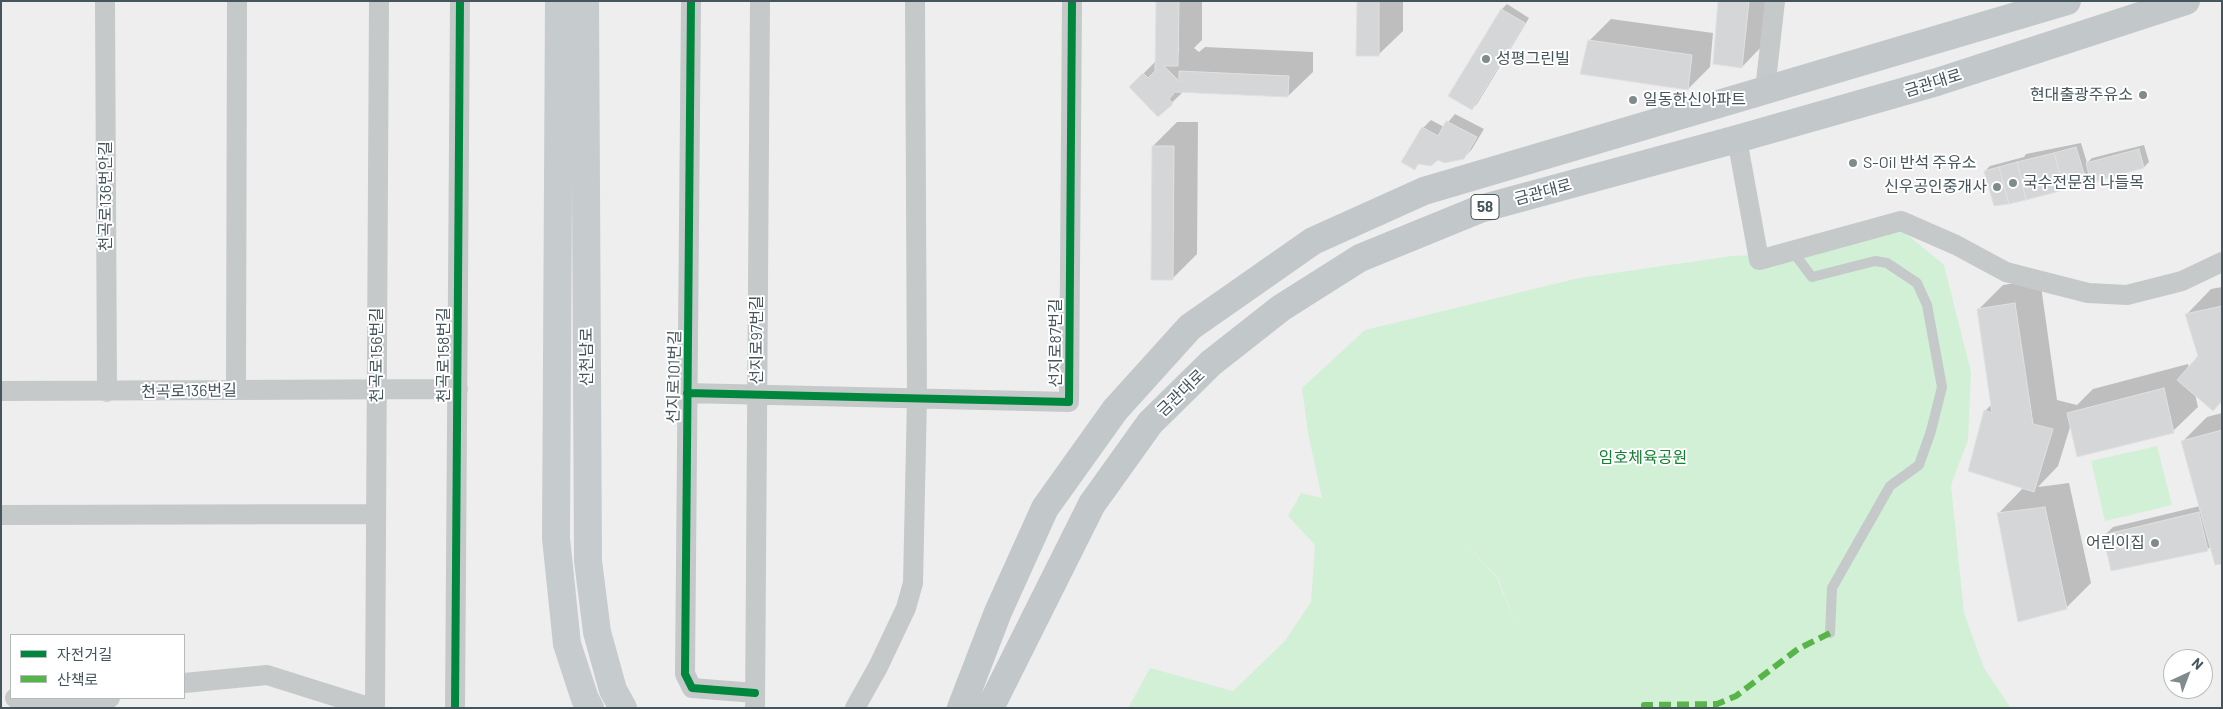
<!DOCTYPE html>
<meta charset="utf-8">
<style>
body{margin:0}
#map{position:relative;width:2223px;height:709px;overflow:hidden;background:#efeeee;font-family:Barlow,"Noto Sans KR",sans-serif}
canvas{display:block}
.frame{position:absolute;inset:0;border:2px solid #44555b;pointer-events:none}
.legend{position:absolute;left:10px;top:634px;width:175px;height:65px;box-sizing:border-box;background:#fff;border:1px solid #b4bbbd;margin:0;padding:6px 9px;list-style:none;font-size:15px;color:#44555b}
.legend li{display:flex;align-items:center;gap:10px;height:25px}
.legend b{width:25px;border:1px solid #b4bbbd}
.north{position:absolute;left:2163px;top:649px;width:50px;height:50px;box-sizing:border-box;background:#fff;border:1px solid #b4bbbd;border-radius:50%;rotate:43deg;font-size:14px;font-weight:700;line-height:20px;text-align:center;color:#44555b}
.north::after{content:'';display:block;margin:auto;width:18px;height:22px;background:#808b8e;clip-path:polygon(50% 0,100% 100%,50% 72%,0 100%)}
</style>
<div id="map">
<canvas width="2223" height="709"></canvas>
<div class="frame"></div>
<ul class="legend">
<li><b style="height:6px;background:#00873e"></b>자전거길</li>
<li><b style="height:6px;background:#57b448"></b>산책로</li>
</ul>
<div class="north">N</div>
</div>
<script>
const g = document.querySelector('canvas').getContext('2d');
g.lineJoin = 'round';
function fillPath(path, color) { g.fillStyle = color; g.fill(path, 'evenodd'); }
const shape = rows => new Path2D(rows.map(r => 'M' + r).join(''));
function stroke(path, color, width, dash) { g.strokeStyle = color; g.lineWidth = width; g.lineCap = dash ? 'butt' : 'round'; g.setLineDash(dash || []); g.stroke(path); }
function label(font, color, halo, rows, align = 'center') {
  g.font = font + ' Barlow,"Noto Sans KR",sans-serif'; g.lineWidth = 4; g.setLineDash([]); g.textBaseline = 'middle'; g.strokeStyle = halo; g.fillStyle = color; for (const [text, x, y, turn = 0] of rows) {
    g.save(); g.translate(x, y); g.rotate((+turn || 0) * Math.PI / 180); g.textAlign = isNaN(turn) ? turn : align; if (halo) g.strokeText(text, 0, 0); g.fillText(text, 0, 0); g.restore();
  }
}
fillPath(shape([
 [1898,227,1944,265,1971,372,1968,440,1951,485,1964,613,1984,668,2011,708,1128,708,1150,668,1233,691,1285,641,1311,602,1315,545,1288,516,1301,493,1322,498,1308,433,1302,388,1365,330,1579,278,1732,256,1813,252],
 [1451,528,1498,578,1520,635,1497,578],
 [2157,446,2172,505,2105,521,2091,461]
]), '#d1f0d6');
fillPath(shape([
 [1157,1,1202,1,1202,40,1194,48,1199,52,1205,47,1313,52,1313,72,1288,96,1184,91,1158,116,1130,87,1156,61],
 [1179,44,1179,52,1177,55,1177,47],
 [1358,1,1403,1,1403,31,1378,55],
 [1719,1,1768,1,1764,44,1742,67],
 [1507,4,1529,18,1477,104,1472,109,1449,95,1502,9],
 [1611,19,1713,33,1710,67,1688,89,1589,41],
 [1455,114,1484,129,1472,149,1464,158,1438,158,1420,163,1415,168,1423,128,1431,120,1444,127],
 [1177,122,1198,122,1197,254,1172,279,1153,146],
 [2081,143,2087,163,2092,158,2144,145,2149,162,2144,167,2091,177,2086,182,1985,171,1990,166,2024,157,2026,154],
 [2040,279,2057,400,2077,405,2093,389,2188,364,2189,368,2200,356,2187,314,2211,289,2222,287,2222,401,2195,394,2198,407,2173,431,2071,424,2058,466,2038,487,2069,483,2091,583,2066,608,1999,513,2024,487,1985,411,1992,404,1978,310,2003,285],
 [2222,413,2222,562,2211,546,2207,550,2105,535,2113,527,2200,506,2182,442,2207,417]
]), '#0003');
const building = shape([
 [1156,1,1179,1,1178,66,1164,66,1179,81,1179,71,1289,76,1288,97,1175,92,1169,99,1173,104,1158,117,1129,87,1143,73,1148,78,1155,71,1156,1],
 [1357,1,1379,1,1379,56,1356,56,1357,1],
 [1718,1,1749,1,1742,68,1713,64,1718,1],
 [1501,9,1525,23,1472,110,1448,96,1501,9],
 [1588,40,1692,55,1688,90,1580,74,1588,40],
 [1446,121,1477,137,1464,159,1444,163,1438,160,1431,166,1418,164,1415,170,1401,162,1422,127,1438,136,1446,121],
 [1152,146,1174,146,1173,280,1151,280,1152,146],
 [2076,147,2087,183,2064,190,2054,153,2076,147],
 [2139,149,2144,168,2091,183,2086,163,2139,149],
 [2054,153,2064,190,2026,200,2017,162,2054,153],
 [2017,162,2026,200,2009,204,1999,167,2017,162],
 [1999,167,2009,204,1994,206,1984,171,1999,167],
 [2015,303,2033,424,2053,429,2034,492,1968,471,1984,410,1992,413,1977,309,2015,303],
 [2222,306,2222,401,2213,411,2177,380,2198,356,2185,314,2222,306],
 [2164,388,2174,433,2077,457,2067,413,2164,388],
 [2222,430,2222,564,2215,565,2181,441,2222,430],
 [2045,507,2067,609,2018,622,1997,513,2045,507],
 [2199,512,2208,551,2111,571,2103,535,2199,512]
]);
fillPath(building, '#d5d6d7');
stroke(building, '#e0e0e1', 1);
stroke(shape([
 [1793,252,1812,277,1875,261,1887,263,1917,283,1927,305,1942,387,1931,431,1919,465,1890,486,1832,588,1830,633]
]), '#c5c9ca', 10);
stroke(shape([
 [105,1,107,392],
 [691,1,685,674,692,688,755,693],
 [1765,90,1775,1],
 [1737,139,1759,260,1901,221,1956,245,2006,272,2088,293,2127,295,2182,281,2222,262],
 [236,390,237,1],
 [1,391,458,389],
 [687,393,1069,402,1072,1],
 [1,515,376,514],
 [184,683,267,675,372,708],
 [15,698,48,703,110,698],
 [375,708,379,1],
 [455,708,460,1],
 [755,708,760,1],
 [855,708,878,667,906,608,913,583,917,399,915,1]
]), '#c5c9ca', 20);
stroke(shape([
 [559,1,556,538,567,644,585,699,590,708],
 [585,1,588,561,597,632,613,690,623,708]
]), '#c6cbcd', 28);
stroke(shape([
 [961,708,998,612,1045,508,1115,410,1190,327,1313,241,1424,191,2067,1],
 [990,708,1092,504,1150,423,1211,363,1281,308,1360,258,1480,209,1737,139,1937,82,2186,1]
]), '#c2c8ca', 28);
stroke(shape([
 [1644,708,1644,705,1717,704,1736,696,1798,649,1830,633]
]), '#57b448', 6, [12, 6]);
stroke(shape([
 [691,1,685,674,692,688,755,693],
 [687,393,1069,402,1072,1],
 [455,708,460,1]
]), '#00873e', 8);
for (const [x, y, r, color] of [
 [1486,59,5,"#808b8e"],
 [2143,95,5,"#808b8e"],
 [1633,100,5,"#808b8e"],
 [1853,163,5,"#808b8e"],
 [2013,183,5,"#808b8e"],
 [1997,187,5,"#808b8e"],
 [2155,543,5,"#808b8e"]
]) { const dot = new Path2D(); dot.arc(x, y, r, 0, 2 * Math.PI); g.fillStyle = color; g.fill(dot); stroke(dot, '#fff', 2); }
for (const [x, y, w] of [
 [1485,207,28]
]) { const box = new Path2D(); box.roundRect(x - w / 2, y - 12.5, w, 25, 4); g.fillStyle = '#fff'; g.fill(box); stroke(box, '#44555b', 1); }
label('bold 15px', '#44555b', null, [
 ["58",1485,207]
]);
label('16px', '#44555b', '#fff', [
 ["성평그린빌",1496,59],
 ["현대출광주유소",2133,95,"right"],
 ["일동한신아파트",1643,100],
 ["S-Oil 반석 주유소",1863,163],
 ["국수전문점 나들목",2023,183],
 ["신우공인중개사",1987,187,"right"],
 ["어린이집",2145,543,"right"]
], 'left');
label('16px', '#44555b', '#fff', [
 ["금관대로",1933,83,-17],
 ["금관대로",1543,192,-15],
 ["천곡로136번안길",106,196,-90],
 ["선지로97번길",757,340,-90],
 ["선지로87번길",1056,343,-90],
 ["천곡로156번길",377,355,-90],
 ["천곡로158번길",444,355,-90],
 ["선천남로",587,357,-90],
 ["선지로101번길",674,377,-89],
 ["천곡로136번길",189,391,-1],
 ["금관대로",1181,393,-44]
]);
label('16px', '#128032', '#fff', [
 ["임호체육공원",1643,458]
]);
</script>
